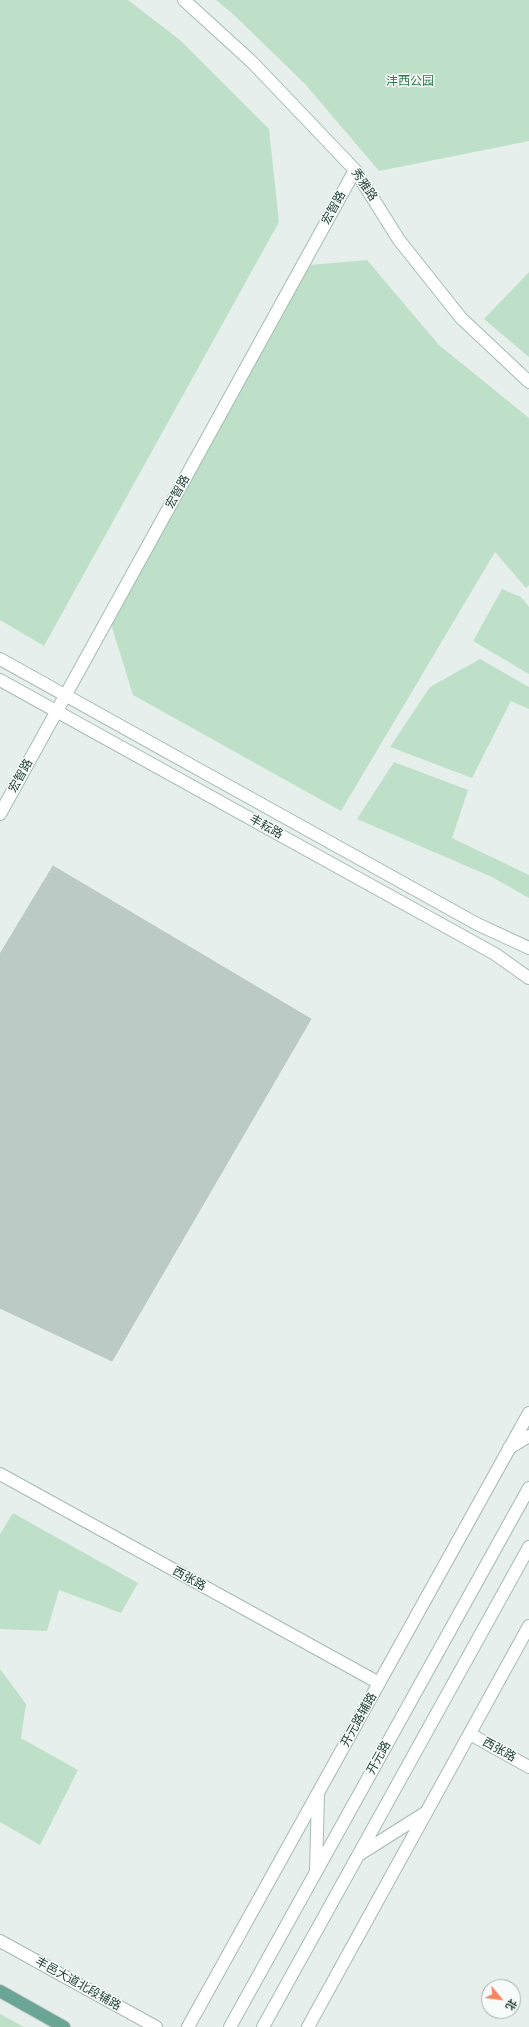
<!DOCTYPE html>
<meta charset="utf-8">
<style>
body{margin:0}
#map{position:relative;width:529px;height:2027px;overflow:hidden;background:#e6efeb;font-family:"Fira Sans","Noto Sans SC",sans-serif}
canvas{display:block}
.north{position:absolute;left:481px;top:1979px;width:40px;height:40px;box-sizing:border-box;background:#f7fbf9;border:1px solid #a3b1ad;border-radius:50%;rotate:119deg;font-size:11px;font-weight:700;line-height:16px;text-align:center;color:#24423a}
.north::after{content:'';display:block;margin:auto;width:14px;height:18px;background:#f4845f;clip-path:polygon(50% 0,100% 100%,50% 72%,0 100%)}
</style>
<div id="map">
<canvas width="529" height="2027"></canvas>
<div class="north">北</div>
</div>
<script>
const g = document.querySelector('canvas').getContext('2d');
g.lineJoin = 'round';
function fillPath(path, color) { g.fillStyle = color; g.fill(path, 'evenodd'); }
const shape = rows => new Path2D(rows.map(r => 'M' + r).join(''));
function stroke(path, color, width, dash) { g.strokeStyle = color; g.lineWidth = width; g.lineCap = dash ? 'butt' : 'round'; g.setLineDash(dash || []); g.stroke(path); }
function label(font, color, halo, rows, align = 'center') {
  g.font = font + ' "Fira Sans","Noto Sans SC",sans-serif'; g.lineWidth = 3; g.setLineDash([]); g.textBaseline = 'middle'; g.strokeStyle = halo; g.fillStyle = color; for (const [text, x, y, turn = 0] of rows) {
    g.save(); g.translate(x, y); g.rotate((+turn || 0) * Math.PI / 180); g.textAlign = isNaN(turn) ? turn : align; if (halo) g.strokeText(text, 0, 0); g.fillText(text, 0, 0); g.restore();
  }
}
fillPath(shape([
 [0,0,128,0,180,40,269,129,279,222,44,646,0,620],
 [216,0,529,0,529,141,379,171,305,84,234,15],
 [367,260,439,345,529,418,529,585,526,588,495,552,341,811,133,695,111,624,310,265],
 [529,272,529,357,484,319],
 [502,589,521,597,529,607,529,674,473,641],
 [480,659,529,687,529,709,511,701,472,778,390,747,430,687],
 [394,762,468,790,452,838,529,875,529,898,492,877,357,819],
 [13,1513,138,1583,121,1613,59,1590,47,1631,0,1629,0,1534],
 [0,1669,26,1704,21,1738,78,1770,40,1845,0,1822],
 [0,2014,24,2027,0,2027]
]), '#bfe0c8');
const building = shape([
 [53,866,311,1019,112,1361,0,1308,0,954,53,866]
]);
fillPath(building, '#bbcac4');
stroke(building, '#b8c9c2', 1);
const street = shape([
 [0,1941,156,2027],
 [188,2027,529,1413],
 [308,2027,529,1626]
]);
const secondary = shape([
 [184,0,252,62,355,170,399,240,461,318,529,382],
 [0,659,477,924,529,948],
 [0,680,495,954,529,978],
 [0,814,355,170],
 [509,1448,529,1436],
 [0,1474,379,1683],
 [470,1734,529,1767],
 [360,1854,425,1813],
 [316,1871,318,1794],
 [230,2027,529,1488],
 [263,2027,529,1547]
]);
const primary = shape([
 [0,1991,64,2027]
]);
stroke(street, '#a8b8b2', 14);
stroke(secondary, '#a4bbb3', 14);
stroke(primary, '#c2cac8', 14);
stroke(street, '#fff', 12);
stroke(secondary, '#fff', 12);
stroke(primary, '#6aa596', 12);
label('12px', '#2d7a4b', '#f7fbf9', [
 ["沣西公园",410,82]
]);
label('12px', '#24423a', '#f7fbf9', [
 ["秀雅路",364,185,56],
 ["宏智路",334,208,-61],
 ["宏智路",178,492,-61],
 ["宏智路",21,776,-61],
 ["丰耘路",266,827,29],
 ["西张路",189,1579,29],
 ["开元路辅路",359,1720,-61],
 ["西张路",499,1750,29],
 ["开元路",379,1758,-61],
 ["丰邑大道北段辅路",78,1984,29]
]);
</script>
